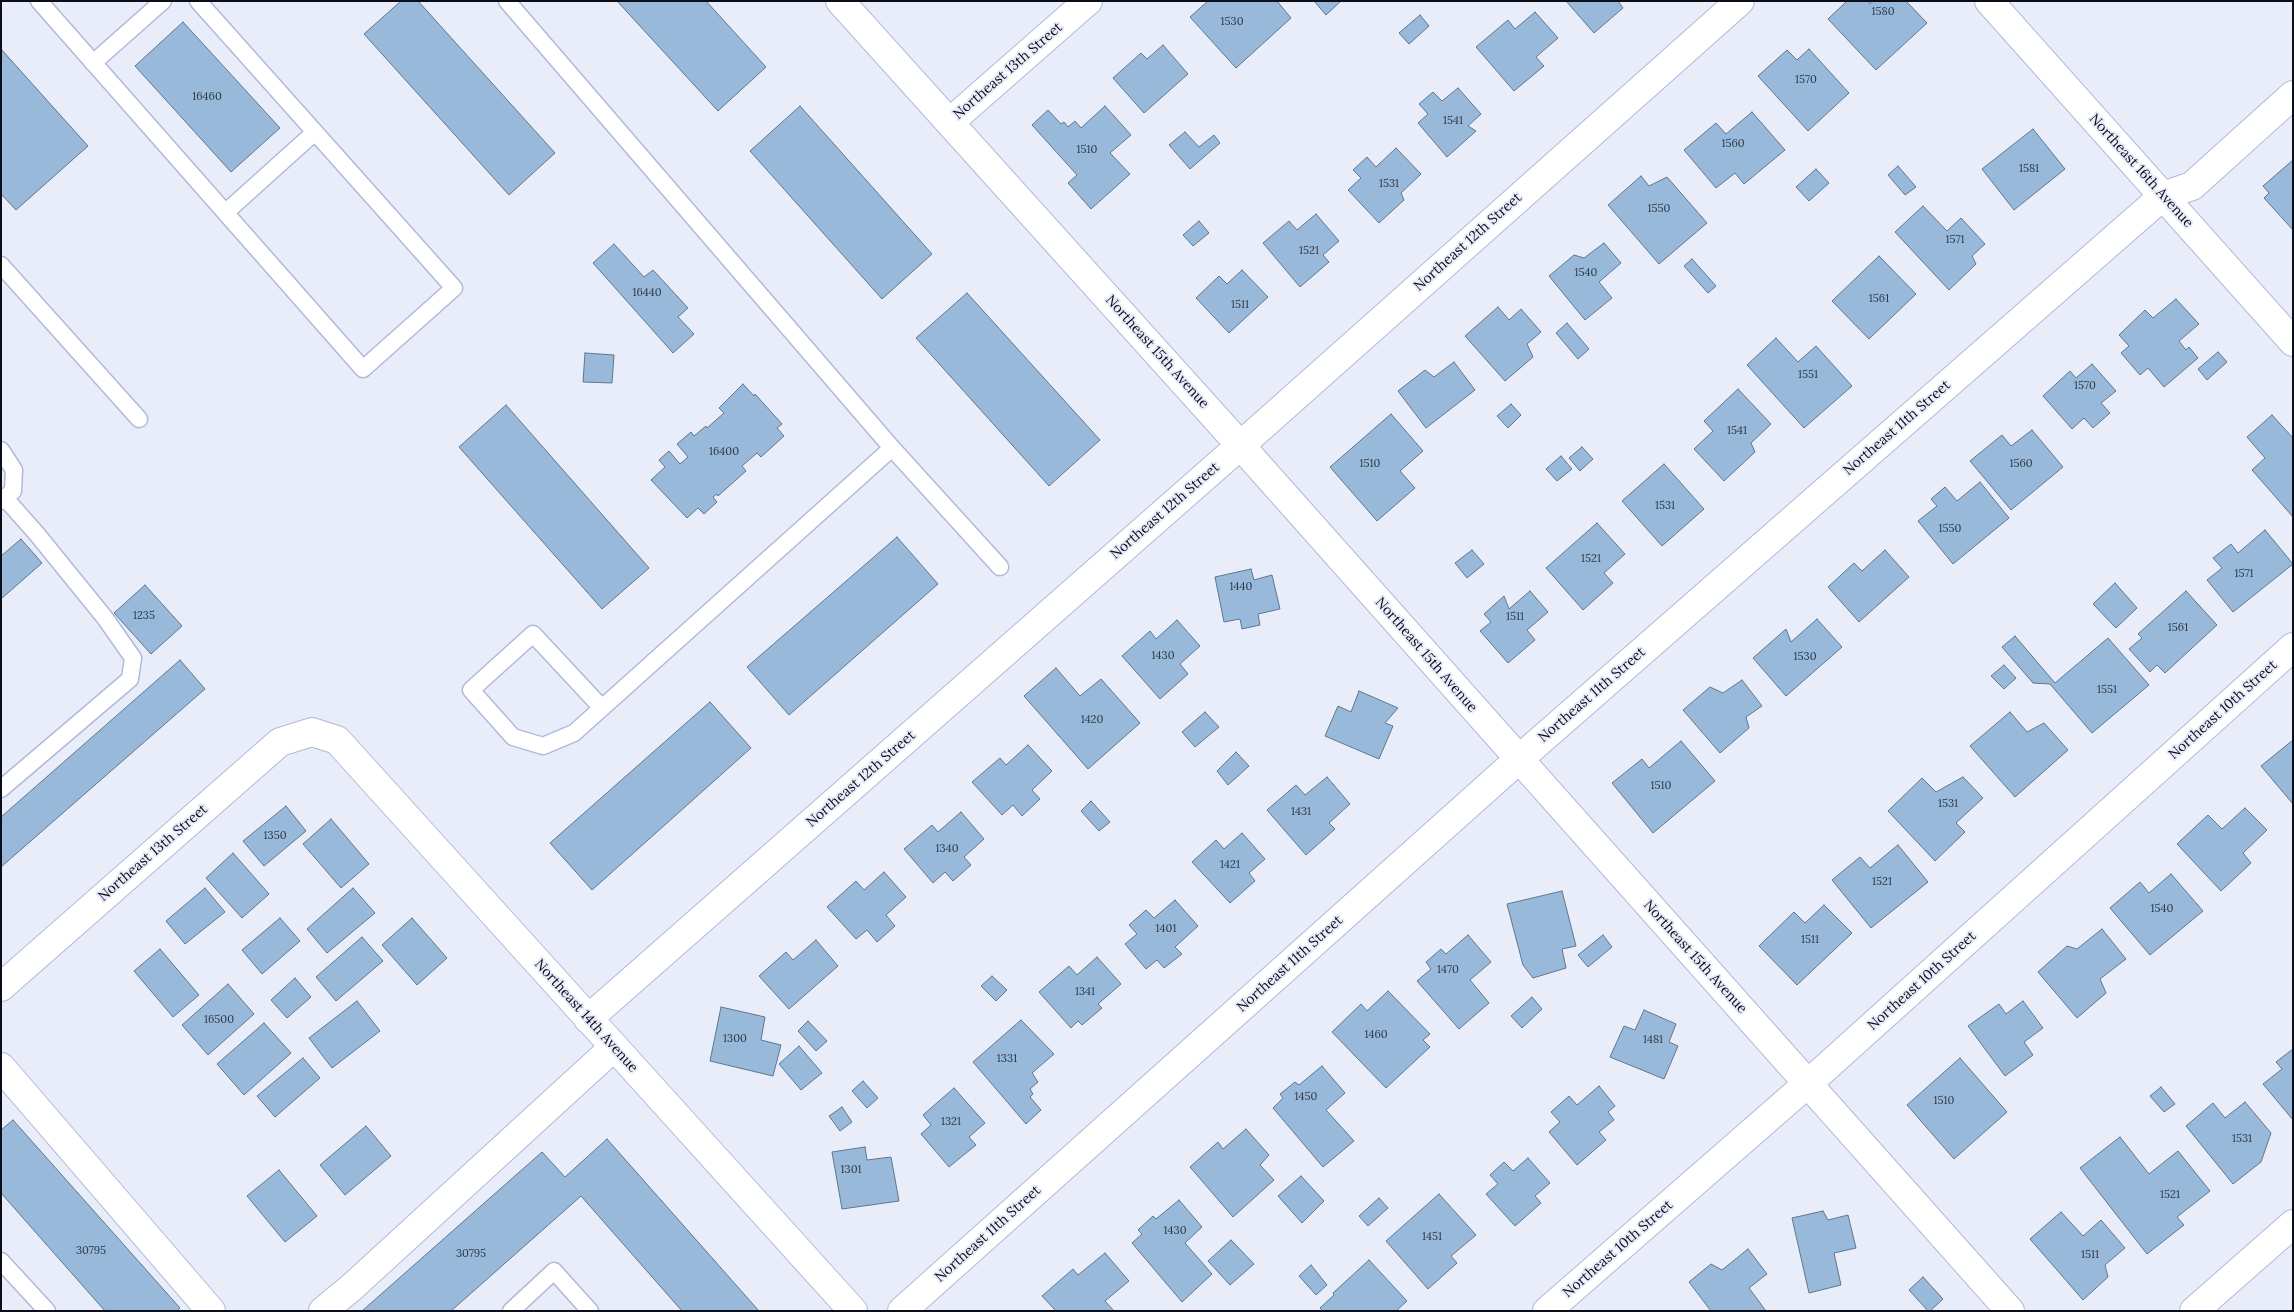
<!DOCTYPE html>
<style>
body{margin:0}
#map{position:relative;width:2294px;height:1312px;overflow:hidden;background:#e9edfa;font-family:Lora,serif}
canvas{display:block}
.frame{position:absolute;inset:0;border:2px solid #0b0e18;pointer-events:none}
</style>
<div id="map">
<canvas width="2294" height="1312"></canvas>
<div class="frame"></div>
</div>
<script>
const g = document.querySelector('canvas').getContext('2d');
g.lineJoin = 'round';
function fillPath(path, color) { g.fillStyle = color; g.fill(path, 'evenodd'); }
const shape = rows => new Path2D(rows.map(r => 'M' + r).join(''));
function stroke(path, color, width, dash) { g.strokeStyle = color; g.lineWidth = width; g.lineCap = dash ? 'butt' : 'round'; g.setLineDash(dash || []); g.stroke(path); }
function label(font, color, halo, rows, align = 'center') {
  g.font = font + ' Lora,serif'; g.lineWidth = 4; g.setLineDash([]); g.textBaseline = 'middle'; g.strokeStyle = halo; g.fillStyle = color; for (const [text, x, y, turn = 0] of rows) {
    g.save(); g.translate(x, y); g.rotate((+turn || 0) * Math.PI / 180); g.textAlign = isNaN(turn) ? turn : align; if (halo) g.strokeText(text, 0, 0); g.fillText(text, 0, 0); g.restore();
  }
}
const building = shape([
 [401,1,418,1,555,153,509,195,364,34,401,1],
 [617,1,706,1,766,67,718,111,617,1],
 [1208,1,1277,1,1291,18,1236,68,1190,17,1208,1],
 [1314,1,1341,1,1326,15,1314,1],
 [1566,1,1618,1,1623,8,1594,33,1566,1],
 [1847,1,1868,1,1870,4,1872,1,1906,1,1927,23,1876,70,1828,19,1847,1],
 [1535,12,1558,38,1536,57,1544,66,1514,91,1476,47,1508,20,1515,29,1535,12],
 [1420,15,1429,26,1409,44,1399,33,1420,15],
 [183,22,280,128,231,172,135,66,183,22],
 [1163,45,1188,74,1144,113,1113,78,1141,53,1147,59,1163,45],
 [1,49,88,146,16,210,1,194,1,49],
 [1809,49,1849,93,1808,131,1758,76,1787,50,1797,60,1809,49],
 [1458,88,1481,114,1468,126,1476,131,1447,157,1418,123,1428,114,1419,104,1433,92,1442,101,1458,88],
 [800,106,932,254,882,299,750,151,800,106],
 [1105,106,1131,135,1110,153,1130,174,1091,209,1068,183,1077,175,1032,125,1048,110,1061,124,1064,122,1068,127,1075,121,1081,128,1105,106],
 [1752,112,1785,150,1744,184,1735,173,1716,188,1684,150,1716,123,1726,134,1752,112],
 [2033,129,2065,169,2014,210,1982,169,2033,129],
 [1185,132,1199,147,1214,135,1220,143,1190,169,1169,145,1185,132],
 [1396,148,1421,174,1401,193,1404,200,1379,223,1348,190,1361,178,1353,170,1367,157,1376,167,1396,148],
 [2293,160,2293,230,2264,198,2269,193,2263,186,2293,160],
 [1898,166,1916,187,1905,195,1888,175,1898,166],
 [1816,169,1829,183,1809,201,1796,187,1816,169],
 [1641,176,1649,186,1667,177,1707,223,1659,264,1608,205,1641,176],
 [1923,206,1947,231,1961,218,1985,244,1972,256,1976,264,1949,290,1895,232,1923,206],
 [1316,214,1339,241,1323,255,1329,262,1300,287,1263,243,1289,221,1297,230,1316,214],
 [1199,221,1209,233,1193,246,1183,235,1199,221],
 [1604,243,1621,263,1599,282,1612,298,1585,320,1549,276,1574,255,1584,258,1604,243],
 [614,244,644,277,653,270,688,308,678,317,694,334,673,353,593,263,614,244],
 [1879,256,1916,294,1869,339,1832,301,1879,256],
 [1692,259,1716,286,1708,293,1684,266,1692,259],
 [1242,270,1268,297,1229,333,1196,298,1219,276,1227,284,1242,270],
 [967,293,1100,440,1049,486,916,338,967,293],
 [2176,299,2199,324,2179,341,2186,350,2189,347,2198,358,2164,387,2148,368,2140,375,2121,353,2129,346,2119,335,2145,310,2153,318,2176,299],
 [1498,307,1509,320,1521,309,1541,332,1527,344,1533,357,1505,381,1465,336,1498,307],
 [1567,323,1589,349,1578,359,1556,333,1567,323],
 [1776,338,1798,362,1816,346,1852,386,1804,428,1747,365,1776,338],
 [2218,352,2227,362,2207,380,2198,369,2218,352],
 [585,353,614,355,612,383,583,382,585,353],
 [1454,362,1475,390,1426,428,1398,391,1425,370,1434,377,1454,362],
 [2092,364,2116,391,2101,403,2110,413,2093,428,2084,418,2072,429,2043,396,2070,371,2076,378,2092,364],
 [743,384,754,396,755,394,782,424,777,428,784,436,761,457,757,453,742,466,746,471,718,496,717,494,713,497,717,502,704,514,698,508,687,518,651,480,665,467,659,460,669,451,680,464,688,457,677,444,691,432,694,436,706,426,707,428,724,413,719,408,743,384],
 [1738,389,1771,424,1751,443,1755,452,1724,481,1694,449,1713,431,1704,421,1738,389],
 [1511,404,1521,415,1508,428,1497,416,1511,404],
 [506,405,649,568,602,609,459,447,506,405],
 [1391,414,1423,451,1400,471,1415,488,1377,521,1330,467,1391,414],
 [2272,415,2293,438,2293,517,2252,470,2265,458,2247,437,2272,415],
 [2032,430,2063,467,2011,510,1970,461,2002,435,2011,446,2032,430],
 [1582,447,1593,459,1580,471,1569,458,1582,447],
 [1561,456,1572,469,1557,481,1546,469,1561,456],
 [1664,464,1704,509,1662,546,1622,501,1664,464],
 [1980,482,2009,518,1953,564,1918,521,1937,506,1931,499,1945,487,1957,501,1980,482],
 [1597,523,1625,554,1604,573,1613,583,1583,610,1546,568,1597,523],
 [2265,530,2293,564,2233,612,2207,580,2222,568,2213,558,2231,544,2238,553,2265,530],
 [897,537,938,584,789,715,747,667,897,537],
 [21,539,42,563,1,599,1,556,21,539],
 [1472,550,1484,564,1467,578,1455,563,1472,550],
 [1885,550,1909,577,1859,622,1828,587,1854,563,1862,571,1885,550],
 [1251,569,1254,580,1272,575,1280,609,1258,614,1260,625,1242,629,1240,619,1224,622,1215,577,1251,569],
 [2115,583,2137,608,2116,628,2093,604,2115,583],
 [145,585,182,626,151,654,114,613,145,585],
 [1530,591,1548,612,1527,630,1535,640,1508,663,1480,631,1491,622,1484,614,1504,596,1509,609,1530,591],
 [2186,591,2217,625,2165,673,2157,665,2150,672,2129,649,2142,638,2138,634,2186,591],
 [1817,619,1842,647,1786,696,1753,658,1786,629,1791,642,1817,619],
 [1177,620,1200,646,1180,664,1188,674,1160,699,1122,656,1150,631,1156,639,1177,620],
 [2015,636,2055,683,2108,638,2149,685,2092,733,2050,684,2033,683,2002,647,2015,636],
 [180,660,205,689,1,867,1,817,180,660],
 [2004,665,2016,678,2004,689,1991,676,2004,665],
 [1056,668,1080,696,1101,679,1140,723,1088,769,1024,696,1056,668],
 [1742,680,1762,706,1746,717,1749,728,1720,753,1683,710,1710,687,1723,693,1742,680],
 [1359,691,1398,708,1385,723,1393,726,1379,759,1325,736,1338,706,1351,712,1359,691],
 [710,702,751,748,592,890,550,843,710,702],
 [1205,712,1219,727,1195,747,1182,732,1205,712],
 [2010,712,2027,732,2044,723,2068,750,2015,797,1970,746,2010,712],
 [2293,740,2293,804,2261,766,2293,740],
 [1681,741,1715,781,1653,833,1612,783,1642,759,1649,768,1681,741],
 [1028,745,1052,771,1032,790,1040,799,1022,816,1013,805,1002,815,972,782,1000,758,1006,765,1028,745],
 [1236,752,1249,766,1228,785,1217,771,1236,752],
 [1327,777,1350,804,1329,823,1335,829,1306,855,1267,810,1296,785,1305,795,1327,777],
 [1963,777,1983,798,1956,823,1965,832,1935,861,1888,811,1922,778,1936,792,1963,777],
 [1091,801,1110,822,1099,831,1081,811,1091,801],
 [286,806,306,831,264,866,243,841,286,806],
 [2245,808,2267,830,2243,853,2251,863,2221,891,2177,844,2208,815,2222,829,2245,808],
 [961,812,984,839,964,857,971,865,953,881,945,872,933,883,904,849,932,825,938,832,961,812],
 [331,819,369,864,341,888,303,844,331,819],
 [1242,833,1265,859,1249,873,1255,881,1230,903,1192,862,1216,840,1224,849,1242,833],
 [1898,845,1928,882,1871,928,1832,880,1860,857,1870,868,1898,845],
 [233,853,269,894,242,918,206,878,233,853],
 [884,872,906,897,886,915,895,926,877,942,867,930,856,939,827,907,856,881,864,890,884,872],
 [2171,874,2203,911,2150,955,2110,908,2140,882,2149,893,2171,874],
 [205,888,225,912,185,944,166,921,205,888],
 [353,888,375,913,327,953,307,929,353,888],
 [1562,891,1576,946,1562,949,1566,968,1533,978,1523,965,1507,904,1562,891],
 [1175,900,1198,926,1175,947,1182,954,1164,968,1157,960,1146,969,1125,944,1137,934,1129,925,1146,910,1154,918,1175,900],
 [1824,905,1852,933,1797,985,1759,946,1794,912,1805,923,1824,905],
 [280,918,300,941,262,974,242,950,280,918],
 [412,918,447,958,417,985,382,945,412,918],
 [2102,929,2126,959,2100,979,2106,993,2077,1018,2038,972,2067,946,2077,949,2102,929],
 [1468,935,1491,962,1470,980,1489,1003,1459,1029,1417,981,1431,969,1426,962,1441,949,1446,954,1468,935],
 [1603,935,1612,947,1588,967,1578,955,1603,935],
 [362,937,383,961,336,1001,316,977,362,937],
 [816,940,838,966,789,1009,759,976,786,952,793,960,816,940],
 [160,949,199,995,173,1017,134,971,160,949],
 [1097,957,1121,984,1098,1004,1102,1008,1082,1025,1078,1021,1071,1028,1039,992,1069,966,1077,975,1097,957],
 [992,976,1007,990,996,1001,981,986,992,976],
 [295,978,311,997,287,1018,271,1000,295,978],
 [228,984,254,1014,208,1055,182,1025,228,984],
 [1388,991,1430,1034,1423,1040,1430,1047,1386,1088,1332,1032,1361,1004,1367,1011,1388,991],
 [1532,997,1542,1009,1522,1028,1511,1016,1532,997],
 [357,1001,380,1031,332,1068,309,1038,357,1001],
 [2023,1001,2043,1028,2024,1042,2033,1055,2005,1076,1968,1026,1999,1004,2006,1014,2023,1001],
 [721,1007,765,1017,761,1040,781,1045,773,1076,710,1061,721,1007],
 [1644,1010,1676,1024,1669,1042,1678,1046,1664,1079,1610,1057,1624,1026,1635,1030,1644,1010],
 [1021,1020,1054,1054,1032,1073,1038,1082,1030,1089,1033,1094,1030,1097,1041,1110,1026,1124,973,1062,1021,1020],
 [808,1021,827,1041,816,1051,798,1031,808,1021],
 [264,1023,291,1053,244,1095,217,1064,264,1023],
 [799,1046,822,1073,801,1090,779,1064,799,1046],
 [2293,1049,2293,1120,2263,1084,2282,1069,2276,1062,2293,1049],
 [303,1058,320,1078,275,1117,257,1096,303,1058],
 [1960,1058,2007,1112,1954,1159,1907,1105,1960,1058],
 [1322,1066,1345,1093,1326,1110,1354,1141,1323,1167,1273,1108,1283,1098,1280,1094,1295,1082,1299,1085,1322,1066],
 [863,1081,878,1098,867,1108,852,1091,863,1081],
 [1599,1086,1615,1106,1608,1112,1614,1120,1599,1132,1606,1140,1577,1165,1549,1132,1560,1122,1551,1112,1569,1096,1577,1105,1599,1086],
 [2161,1087,2175,1104,2164,1112,2150,1096,2161,1087],
 [954,1088,985,1123,969,1137,976,1145,949,1167,921,1134,931,1125,923,1115,954,1088],
 [2245,1102,2271,1133,2261,1162,2233,1184,2186,1126,2213,1103,2225,1118,2245,1102],
 [842,1107,852,1122,840,1131,829,1116,842,1107],
 [13,1120,180,1308,177,1311,105,1311,1,1193,1,1130,13,1120],
 [366,1126,391,1156,345,1195,320,1165,366,1126],
 [1246,1129,1269,1155,1260,1165,1274,1180,1233,1217,1190,1167,1218,1142,1223,1149,1246,1129],
 [2120,1137,2149,1174,2178,1151,2210,1191,2177,1217,2184,1225,2147,1254,2080,1168,2120,1137],
 [607,1139,759,1311,682,1311,581,1196,451,1311,362,1311,542,1152,565,1177,607,1139],
 [865,1147,867,1160,891,1157,899,1201,842,1209,832,1152,865,1147],
 [1528,1158,1550,1183,1535,1196,1541,1203,1515,1226,1486,1194,1498,1184,1490,1175,1504,1162,1513,1171,1528,1158],
 [279,1170,317,1216,285,1242,247,1196,279,1170],
 [1301,1176,1324,1201,1302,1223,1278,1196,1301,1176],
 [1439,1194,1476,1235,1451,1256,1457,1263,1428,1289,1386,1241,1439,1194],
 [1379,1198,1388,1208,1368,1226,1359,1216,1379,1198],
 [1179,1200,1202,1227,1185,1243,1212,1274,1182,1302,1132,1243,1142,1234,1138,1230,1153,1216,1156,1219,1179,1200],
 [1823,1211,1828,1220,1848,1215,1856,1248,1834,1253,1841,1285,1809,1293,1792,1218,1823,1211],
 [2061,1212,2083,1236,2101,1220,2125,1248,2105,1265,2108,1277,2083,1300,2030,1239,2061,1212],
 [1231,1240,1254,1264,1230,1285,1208,1261,1231,1240],
 [1748,1249,1767,1274,1749,1288,1766,1311,1711,1311,1689,1282,1711,1264,1722,1270,1748,1249],
 [1105,1253,1129,1281,1105,1301,1114,1311,1056,1311,1042,1296,1073,1269,1078,1275,1105,1253],
 [1369,1260,1407,1301,1396,1311,1323,1311,1320,1308,1334,1295,1333,1293,1369,1260],
 [1311,1265,1327,1285,1316,1295,1299,1276,1311,1265],
 [1923,1277,1943,1299,1930,1311,1928,1311,1909,1290,1923,1277]
]);
fillPath(building, '#98b9da');
stroke(building, '#5f768d', 1);
const service = shape([
 [39,1,363,369,454,288,198,1],
 [507,1,892,448,1000,567],
 [93,63,163,1],
 [226,212,315,132],
 [1,265,139,419],
 [1,450,14,470,13,491,1,501],
 [601,707,533,634,471,690,513,737,543,746,574,733,892,448],
 [1,789,130,679,133,658,105,618,36,533,5,498],
 [1,1261,47,1311],
 [511,1311,554,1271,590,1311]
]);
const minor = shape([
 [840,1,1240,445,2010,1311],
 [1989,1,2293,342],
 [950,122,1088,1],
 [1,987,280,742,312,732,337,740,853,1311],
 [588,1019,1259,429,1740,1],
 [1,1067,211,1311],
 [323,1311,352,1287,614,1047],
 [1547,1311,1822,1071,2293,647],
 [2194,1311,2293,1224]
]);
const tertiary = shape([
 [902,1311,1518,760,2163,196,2192,186,2293,95]
]);
stroke(service, '#b0b9d8', 19);
stroke(minor, '#b0b9d8', 30);
stroke(tertiary, '#b0b9d8', 30);
stroke(service, '#fff', 16);
stroke(minor, '#fff', 28);
stroke(tertiary, '#fff', 28);
label('11px', '#2e3948', null, [
 ["1580",1883,12],
 ["1530",1232,22],
 ["1570",1806,80],
 ["16460",207,97],
 ["1541",1453,121],
 ["1560",1733,144],
 ["1510",1087,150],
 ["1581",2029,169],
 ["1531",1389,184],
 ["1550",1659,209],
 ["1571",1955,240],
 ["1521",1309,251],
 ["1540",1586,273],
 ["16440",647,293],
 ["1561",1879,299],
 ["1511",1240,305],
 ["1551",1808,375],
 ["1570",2085,386],
 ["1541",1737,431],
 ["16400",724,452],
 ["1510",1370,464],
 ["1560",2021,464],
 ["1531",1665,506],
 ["1550",1950,529],
 ["1521",1591,559],
 ["1571",2244,574],
 ["1440",1241,587],
 ["1235",144,616],
 ["1511",1515,617],
 ["1561",2178,628],
 ["1430",1163,656],
 ["1530",1805,657],
 ["1551",2107,690],
 ["1420",1092,720],
 ["1510",1661,786],
 ["1531",1948,804],
 ["1431",1301,812],
 ["1350",275,836],
 ["1340",947,849],
 ["1421",1230,865],
 ["1521",1882,882],
 ["1540",2162,909],
 ["1401",1166,929],
 ["1511",1810,940],
 ["1470",1448,970],
 ["1341",1085,992],
 ["16500",219,1020],
 ["1460",1376,1035],
 ["1300",735,1039],
 ["1481",1653,1040],
 ["1331",1007,1059],
 ["1450",1306,1097],
 ["1510",1944,1101],
 ["1321",951,1122],
 ["1531",2242,1139],
 ["1301",851,1170],
 ["1521",2170,1195],
 ["1430",1175,1231],
 ["1451",1432,1237],
 ["30795",91,1251],
 ["30795",471,1254],
 ["1511",2090,1255]
]);
label('14px', '#0b0e18', '#e9edfa', [
 ["Northeast 13th Street",1008,71,-41],
 ["Northeast 16th Avenue",2141,171,48],
 ["Northeast 12th Street",1468,242,-42],
 ["Northeast 15th Avenue",1157,352,48],
 ["Northeast 11th Street",1897,428,-41],
 ["Northeast 12th Street",1165,511,-41],
 ["Northeast 15th Avenue",1426,655,49],
 ["Northeast 11th Street",1592,695,-41],
 ["Northeast 10th Street",2223,710,-42],
 ["Northeast 12th Street",861,779,-41],
 ["Northeast 13th Street",153,853,-41],
 ["Northeast 15th Avenue",1695,957,48],
 ["Northeast 11th Street",1290,964,-42],
 ["Northeast 10th Street",1922,981,-42],
 ["Northeast 14th Avenue",586,1016,48],
 ["Northeast 11th Street",988,1234,-42],
 ["Northeast 10th Street",1618,1249,-41]
]);
</script>
